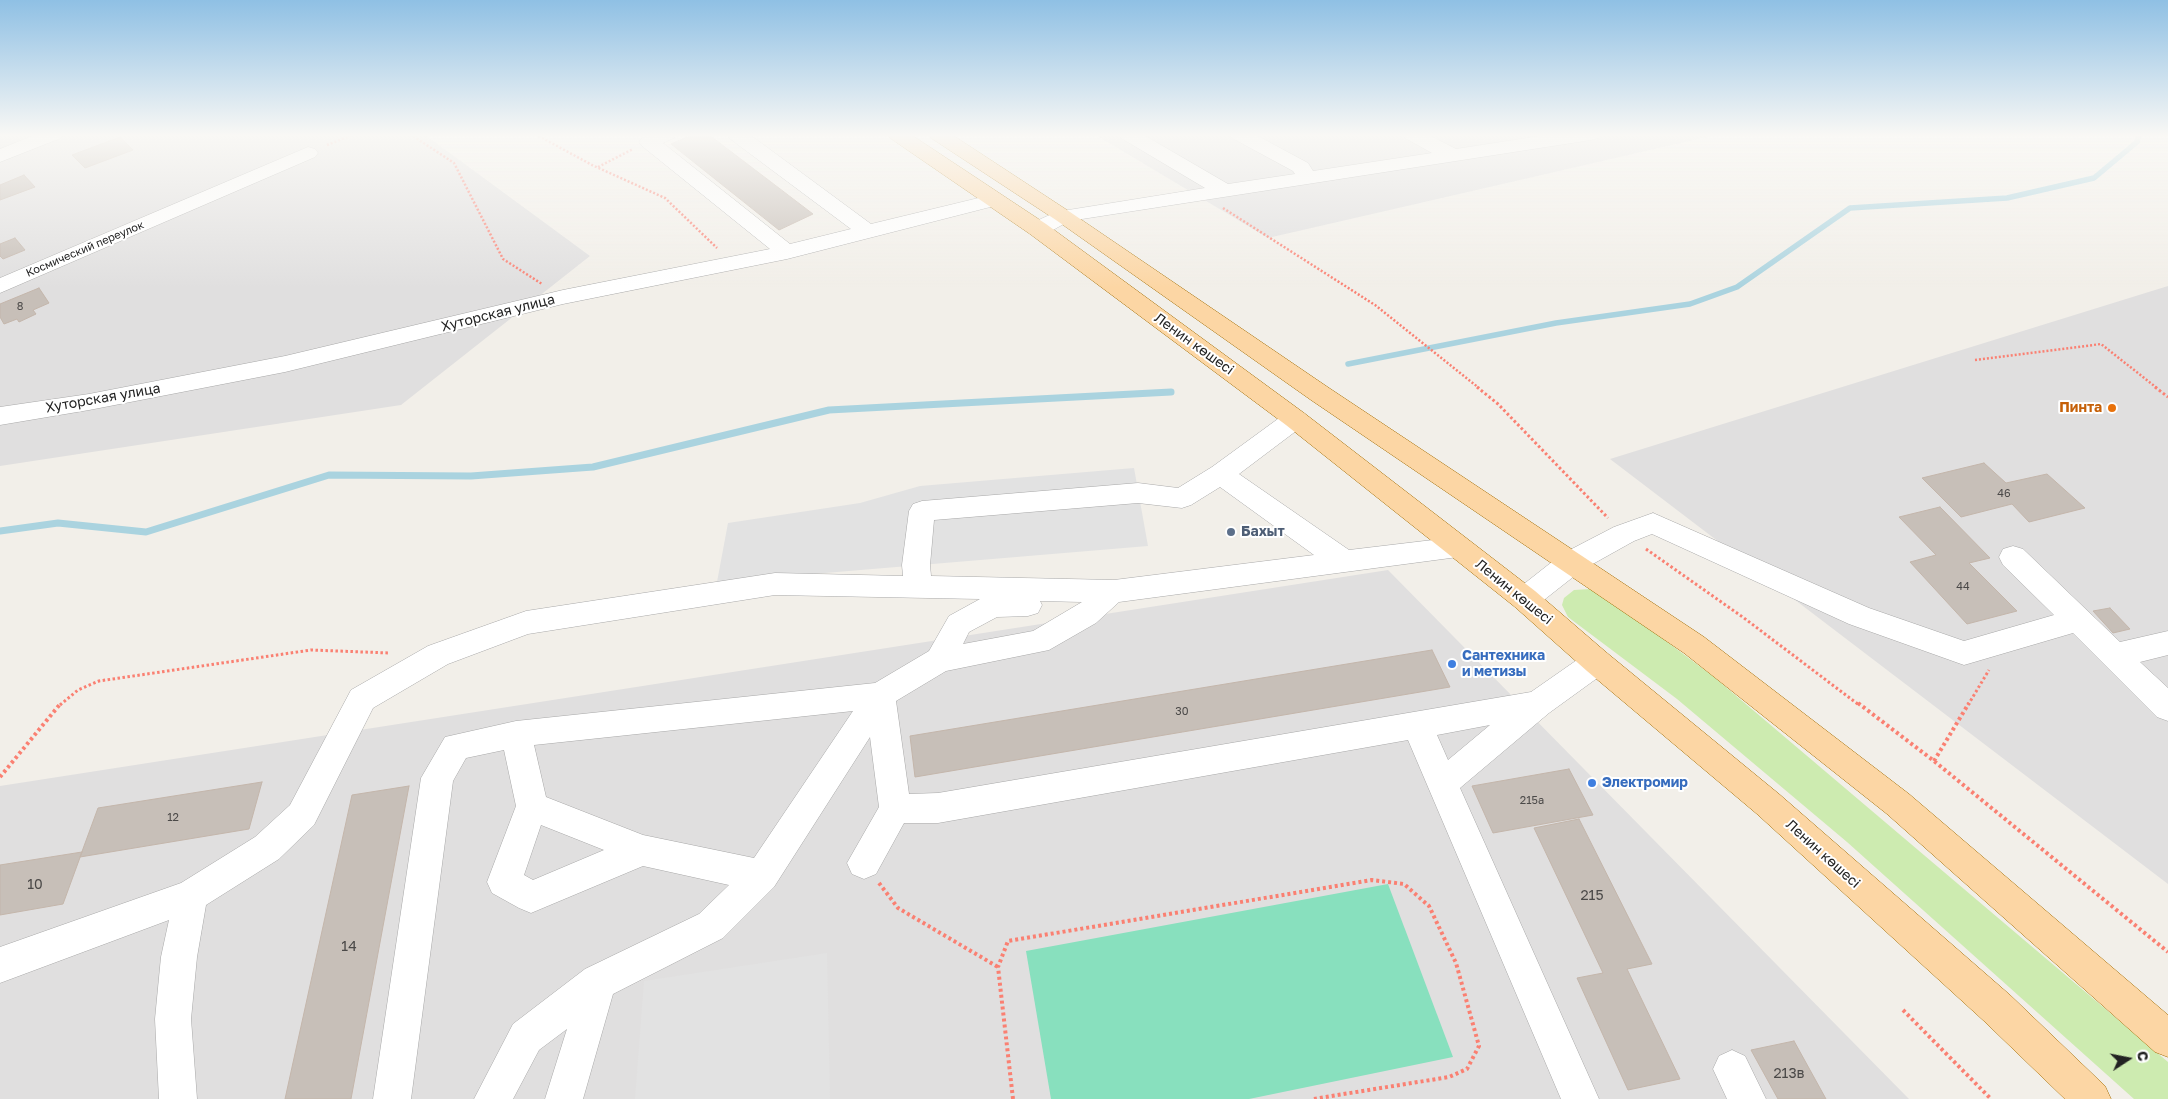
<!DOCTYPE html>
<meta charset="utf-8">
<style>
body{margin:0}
#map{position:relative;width:2168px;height:1099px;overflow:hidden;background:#f2efe9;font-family:"Golos Text",sans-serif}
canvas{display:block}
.north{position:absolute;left:2103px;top:1034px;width:50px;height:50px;-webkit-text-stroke:4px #fff;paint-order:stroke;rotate:79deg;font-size:14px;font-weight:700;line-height:20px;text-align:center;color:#222}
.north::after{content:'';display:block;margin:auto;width:18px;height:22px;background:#222;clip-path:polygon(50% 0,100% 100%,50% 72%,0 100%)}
</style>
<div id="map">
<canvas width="2168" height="1099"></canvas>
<div class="north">С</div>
</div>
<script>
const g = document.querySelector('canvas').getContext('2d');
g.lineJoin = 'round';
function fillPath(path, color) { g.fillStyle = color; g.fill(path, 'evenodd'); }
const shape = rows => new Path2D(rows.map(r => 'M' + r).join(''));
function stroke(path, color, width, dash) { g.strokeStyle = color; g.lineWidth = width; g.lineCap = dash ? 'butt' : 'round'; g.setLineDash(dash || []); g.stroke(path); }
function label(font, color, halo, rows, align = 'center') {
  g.font = font + ' "Golos Text",sans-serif'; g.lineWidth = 4; g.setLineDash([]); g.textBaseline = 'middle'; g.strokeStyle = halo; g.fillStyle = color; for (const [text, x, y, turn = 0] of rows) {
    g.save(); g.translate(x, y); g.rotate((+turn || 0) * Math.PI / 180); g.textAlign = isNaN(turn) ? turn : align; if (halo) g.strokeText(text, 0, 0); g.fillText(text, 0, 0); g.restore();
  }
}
fillPath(shape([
 [0,134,424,134,590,256,401,405,0,466],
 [1094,134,1720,134,1268,238],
 [2168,286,2168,884,1610,459],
 [1388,570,1909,1099,0,1099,0,786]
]), '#e0dfdf');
fillPath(shape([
 [1590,589,1607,597,1714,677,2168,1062,2168,1099,2134,1099,1847,842,1677,699,1568,617,1562,605,1564,598,1574,590]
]), '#cdebb0');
fillPath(shape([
 [1388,884,1453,1057,1249,1099,1051,1099,1026,951]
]), '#88e0be');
fillPath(shape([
 [1134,468,1148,546,717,582,728,523,860,503,920,486],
 [827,953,830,1099,635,1099,644,981]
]), '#e2e2e2');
stroke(shape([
 [1348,364,1556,323,1690,304,1737,287,1850,208,2007,198,2094,178,2137,142,2139,134]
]), '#aad3df', 5.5);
stroke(shape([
 [0,531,58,523,146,532,329,475,471,476,593,467,829,410,1171,392]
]), '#aad3df', 7);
const building = shape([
 [694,134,708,134,813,214,779,230,671,144,694,134],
 [120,137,133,150,85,168,72,155,120,137],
 [24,175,35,187,0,200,0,185,24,175],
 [15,238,25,250,3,259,0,256,0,244,15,238],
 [39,288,49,303,33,310,36,314,19,322,17,319,4,324,0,317,0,304,39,288],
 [1984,463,2006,483,2047,474,2085,508,2029,522,2012,504,1961,517,1922,478,1984,463],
 [1940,507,1990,558,1969,563,2017,611,1967,624,1910,562,1936,555,1899,517,1940,507],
 [2110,608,2130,629,2113,633,2093,611,2110,608],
 [1432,650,1450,687,915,777,910,736,1432,650],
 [1569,769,1593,815,1493,833,1472,786,1569,769],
 [262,782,249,829,80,857,98,808,262,782],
 [409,786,351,1099,285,1099,352,795,409,786],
 [1579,819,1652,964,1627,969,1680,1079,1628,1090,1577,978,1603,973,1534,828,1579,819],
 [82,852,63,904,0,915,0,865,82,852],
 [1794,1041,1826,1099,1778,1099,1751,1050,1794,1041]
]);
fillPath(building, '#c7bfb8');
stroke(building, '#c4b6ab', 1);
const minor = shape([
 [37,134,64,134,61,138,0,162,0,149,37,134],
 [651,134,677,134,674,138,663,143,790,244,851,229,729,138,726,134,749,134,871,224,995,194,1002,196,1005,200,1002,204,787,259,563,304,285,372,89,410,0,425,0,407,89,394,285,356,563,290,770,249,642,146,639,142,642,138,651,134],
 [1118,134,1142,134,1228,184,1295,174,1293,171,1232,138,1229,134,1254,134,1308,163,1313,171,1432,153,1405,138,1402,134,1427,134,1456,149,1553,134,1601,134,1598,138,1591,140,1069,221,1046,234,1038,235,1030,234,1027,229,1030,224,1056,212,1205,188,1121,138,1118,134],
 [308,147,315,149,318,153,315,157,0,293,0,278,308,147],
 [1295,410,1304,413,1308,419,1304,425,1239,474,1349,550,1458,537,1468,540,1472,547,1468,554,1458,557,1119,602,1096,623,1049,650,946,671,896,701,909,794,938,793,1531,692,1587,653,1597,650,1607,653,1612,662,1607,671,1549,713,1460,788,1599,1099,1561,1099,1408,740,938,823,904,823,876,874,864,879,852,874,847,863,879,807,870,737,774,887,723,938,613,994,583,1099,545,1099,567,1029,539,1050,513,1099,474,1099,513,1024,585,969,699,914,729,885,643,866,531,913,519,908,492,893,487,882,516,806,504,750,466,758,453,781,411,1099,373,1099,421,778,445,737,516,721,875,683,929,651,949,616,980,599,775,595,528,634,448,664,373,708,314,825,279,859,206,905,197,957,191,1019,197,1099,159,1099,155,1019,161,957,169,920,0,983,0,947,181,883,255,837,290,805,351,690,428,646,526,611,775,573,903,576,902,565,909,511,913,504,922,501,1138,483,1178,488,1212,467,1286,413,1295,410],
 [1220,487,1314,555,1114,580,931,576,930,565,934,520,1138,503,1182,508,1191,505,1220,487],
 [1040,601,1082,602,1033,631,963,644,969,632,997,617,1028,616,1038,613,1042,605,1040,601],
 [853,711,754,858,643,835,546,797,534,745,853,711],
 [1490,725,1448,760,1437,735,1490,725],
 [541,825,604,850,533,880,524,875,541,825],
 [1653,513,1869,608,1964,641,2054,615,2003,565,1999,557,2003,549,2013,546,2023,549,2120,642,2168,631,2168,655,2140,662,2168,688,2168,721,2157,717,2073,633,1964,665,1849,624,1652,534,1634,541,1582,570,1535,607,1525,610,1515,607,1511,599,1515,591,1562,554,1614,527,1653,513],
 [1732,1050,1745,1056,1766,1099,1727,1099,1713,1069,1719,1056,1732,1050]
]);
const major = shape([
 [887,134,910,134,1046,224,1304,413,1535,591,1607,653,1779,794,2010,995,2105,1086,2111,1099,2065,1099,1984,1021,1757,814,1587,671,1515,607,1286,425,1030,234,890,138,887,134],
 [928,134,951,134,1070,212,1329,388,1704,637,1909,794,2168,1015,2168,1057,2155,1052,1887,814,1684,653,1311,400,1056,220,931,138,928,134]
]);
stroke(minor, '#a9a9a9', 1);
stroke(major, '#a06b00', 1);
stroke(shape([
 [410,134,454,163,503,259,542,284],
 [535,134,592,165,665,198,717,248],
 [327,145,355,134],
 [598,167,633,149],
 [1223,208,1375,305,1479,388],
 [1975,360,2101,344,2157,388]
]), '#fa8072', 2.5, [2, 2]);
stroke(shape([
 [1477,387,1498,404,1608,518],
 [2155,387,2168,397],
 [1646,549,1744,618,1859,705],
 [60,705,78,690,99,681,311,650,390,653],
 [1968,705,1989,670]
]), '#fa8072', 3, [2.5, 2.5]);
stroke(shape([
 [1858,703,1934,761,2168,952],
 [1934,761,1969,703],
 [0,777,61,703],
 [879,883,898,908,998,967],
 [1903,1010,1991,1099],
 [1013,1099,998,967,1008,941,1372,880,1404,884,1429,906,1456,963,1479,1046,1467,1069,1449,1077,1313,1099]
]), '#fa8072', 4, [3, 3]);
fillPath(minor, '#fff');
fillPath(major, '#fcd6a4');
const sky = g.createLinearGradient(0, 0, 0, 288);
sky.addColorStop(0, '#8fc0e4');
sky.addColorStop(0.47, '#f9f8f5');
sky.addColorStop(1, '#f9f8f500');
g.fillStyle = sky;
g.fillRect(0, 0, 2168, 288);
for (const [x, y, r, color] of [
 [2112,408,5,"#e8710a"],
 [1231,532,5,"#5c6f8a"],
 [1452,664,5,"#3f7fe0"],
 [1592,783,5,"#3f7fe0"]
]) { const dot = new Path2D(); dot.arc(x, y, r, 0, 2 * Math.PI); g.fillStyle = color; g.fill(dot); stroke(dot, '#fff', 2); }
label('11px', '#222', '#fff', [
 ["Космический переулок",85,249,-23]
]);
label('11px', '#4b4948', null, [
 ["8",20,307],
 ["46",2004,494],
 ["44",1963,587],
 ["30",1182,712],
 ["215а",1532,801],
 ["12",173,818]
]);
label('14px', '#222', '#fff', [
 ["Хуторская улица",498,313,-14],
 ["Ленин көшесі",1194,344,36],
 ["Хуторская улица",103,398,-10],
 ["Ленин көшесі",1514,592,39],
 ["Ленин көшесі",1823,854,42]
]);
label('bold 14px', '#c56008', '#fff', [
 ["Пинта",2102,408]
], 'right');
label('bold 14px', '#4e5e75', '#fff', [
 ["Бахыт",1241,532]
], 'left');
label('bold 14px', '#366cbe', '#fff', [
 ["Сантехника",1462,656],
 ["и метизы",1462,672],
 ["Электромир",1602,783]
], 'left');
label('14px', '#4b4948', null, [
 ["10",35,885],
 ["215",1592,896],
 ["14",349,947],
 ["213в",1789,1074]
]);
</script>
